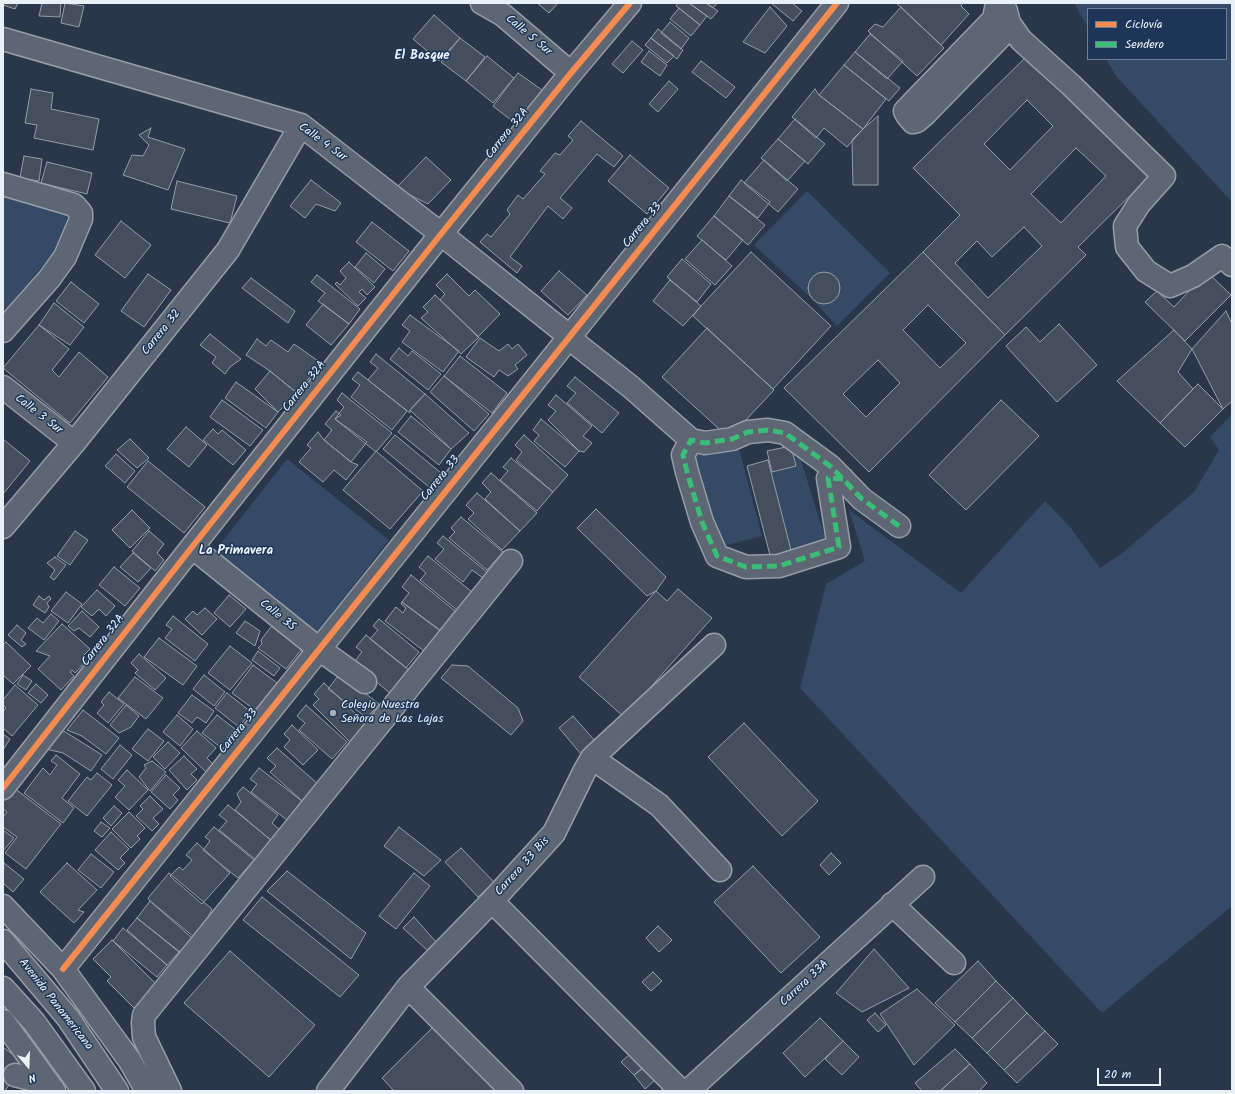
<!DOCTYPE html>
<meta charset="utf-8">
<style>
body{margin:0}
#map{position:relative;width:1235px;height:1094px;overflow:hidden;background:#2a374a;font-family:Kalam,sans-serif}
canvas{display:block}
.frame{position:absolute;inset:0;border:4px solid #e8f1f8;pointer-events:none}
.legend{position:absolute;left:1087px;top:8px;width:140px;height:52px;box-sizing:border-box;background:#1d3557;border:1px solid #6e8097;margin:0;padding:5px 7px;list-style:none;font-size:12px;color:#e8f1f8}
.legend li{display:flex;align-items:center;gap:8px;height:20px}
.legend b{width:20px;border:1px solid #6e8097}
.north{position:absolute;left:8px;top:1046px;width:40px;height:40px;-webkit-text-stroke:3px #1d3557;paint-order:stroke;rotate:161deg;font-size:11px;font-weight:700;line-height:16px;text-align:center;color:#e8f1f8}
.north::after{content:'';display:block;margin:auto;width:14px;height:18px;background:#e8f1f8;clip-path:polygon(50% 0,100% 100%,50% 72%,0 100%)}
.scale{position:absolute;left:1097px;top:1068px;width:64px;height:18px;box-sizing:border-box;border:2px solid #e8f1f8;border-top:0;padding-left:5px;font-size:12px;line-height:14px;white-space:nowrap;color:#e8f1f8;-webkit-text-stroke:3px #1d3557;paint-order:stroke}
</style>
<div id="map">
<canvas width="1235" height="1094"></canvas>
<div class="frame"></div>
<ul class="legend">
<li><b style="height:5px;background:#f68b52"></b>Ciclovía</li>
<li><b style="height:5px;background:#3abd76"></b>Sendero</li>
</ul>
<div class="north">N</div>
<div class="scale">20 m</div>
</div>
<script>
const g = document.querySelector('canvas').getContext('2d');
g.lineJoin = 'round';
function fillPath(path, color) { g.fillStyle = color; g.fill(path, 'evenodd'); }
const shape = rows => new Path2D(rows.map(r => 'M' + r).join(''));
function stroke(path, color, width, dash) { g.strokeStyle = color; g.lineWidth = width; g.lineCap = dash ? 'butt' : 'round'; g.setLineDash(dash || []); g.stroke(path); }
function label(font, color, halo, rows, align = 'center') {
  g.font = font + ' Kalam,sans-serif'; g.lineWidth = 3; g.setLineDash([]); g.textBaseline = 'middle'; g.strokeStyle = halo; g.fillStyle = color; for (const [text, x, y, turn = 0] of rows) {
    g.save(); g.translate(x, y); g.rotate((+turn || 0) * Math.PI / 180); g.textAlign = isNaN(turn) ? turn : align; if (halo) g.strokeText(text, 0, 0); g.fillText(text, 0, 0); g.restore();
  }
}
fillPath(shape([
 [1074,3,1232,3,1232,202,1117,77,1106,59,1226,59,1226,9,1088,9,1088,28],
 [3,190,70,210,53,254,3,312],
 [807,191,890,273,837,326,811,298,754,245],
 [1232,414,1232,906,1102,1013,800,688,826,584,865,561,849,510,961,593,1045,501,1070,527,1100,568,1121,554,1194,492,1219,450,1210,437],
 [737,441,762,536,719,547,694,453],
 [800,457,826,541,782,555,756,471],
 [287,459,389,540,313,637,211,556]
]), '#354a67');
const building = shape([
 [4,3,18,3,15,9,3,5,4,3],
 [42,3,61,3,60,17,39,16,42,3],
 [65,3,84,6,79,27,61,23,65,3],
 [537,3,558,3,549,13,537,3],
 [678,3,689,3,707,16,700,25,676,6,678,3],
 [689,3,706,3,718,11,711,19,689,3],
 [706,3,717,3,713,8,706,3],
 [771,3,792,3,802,11,793,21,771,3],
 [896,3,963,3,961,6,969,14,941,45,896,3],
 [770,7,787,26,765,53,743,42,770,7],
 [901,7,944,48,917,76,868,31,875,24,883,27,901,7],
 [679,8,700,25,691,36,670,19,679,8],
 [434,15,460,38,439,61,413,39,434,15],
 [670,22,689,38,681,49,661,33,670,22],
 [658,29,683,50,677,59,651,38,658,29],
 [870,34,903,61,887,79,855,52,870,34],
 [460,38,485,57,466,81,441,62,460,38],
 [651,38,674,56,667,63,645,45,651,38],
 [632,41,643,50,623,73,612,64,632,41],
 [649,51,667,65,660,76,641,62,649,51],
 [855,52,900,88,889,101,844,65,855,52],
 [1028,55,1149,177,1078,247,1086,255,1005,335,923,252,960,215,913,168,1028,55],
 [1027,100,1053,126,1010,170,984,144,1027,100],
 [1076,148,1106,176,1061,223,1031,194,1076,148],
 [1024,227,1042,246,988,298,955,263,977,241,992,257,1024,227],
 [487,56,514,78,493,103,466,81,487,56],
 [701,61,735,87,726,98,692,72,701,61],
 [844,65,886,99,863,129,819,95,844,65],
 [518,73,542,90,516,124,493,106,518,73],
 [669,81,678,89,658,112,649,104,669,81],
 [31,89,53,93,51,109,99,119,93,150,34,138,37,125,25,123,31,89],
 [815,89,819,95,863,129,847,147,824,128,816,138,792,117,815,89],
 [878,116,878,185,853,185,852,140,863,129,878,116],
 [795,119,825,144,808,164,778,139,795,119],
 [581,121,623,156,614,167,597,154,560,198,572,208,563,219,548,206,510,257,522,266,517,273,480,242,487,234,491,237,510,214,507,210,518,195,523,199,545,174,540,171,555,153,560,155,573,140,568,136,581,121],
 [151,128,148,137,185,149,168,190,123,175,132,155,143,156,149,145,139,135,151,128],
 [778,139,805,161,787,181,761,158,778,139],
 [630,155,669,188,647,214,608,181,630,155],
 [24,156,42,159,39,181,20,178,24,156],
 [426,157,451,180,428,204,396,188,426,157],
 [764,160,798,189,778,212,744,183,764,160],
 [47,162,92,173,87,194,41,183,47,162],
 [311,180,341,203,335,211,316,204,305,218,290,206,311,180],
 [741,180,770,202,758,218,729,196,741,180],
 [177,181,237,196,230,223,171,209,177,181],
 [729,196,765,225,748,245,714,216,729,196],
 [714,216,743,240,726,260,697,236,714,216],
 [121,221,151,245,125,278,95,255,121,221],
 [372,222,409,251,393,271,356,242,372,222],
 [702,240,732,266,715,285,685,259,702,240],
 [751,252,831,326,773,389,693,316,701,306,751,252],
 [923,252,1005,335,869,472,784,388,923,252],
 [928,305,966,343,940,368,903,330,928,305],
 [878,360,900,383,866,417,843,394,878,360],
 [366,253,385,269,374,283,355,267,366,253],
 [682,259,711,284,697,302,667,277,682,259],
 [349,262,375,287,367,295,362,289,359,292,366,298,358,306,335,284,337,282,340,285,346,278,340,271,349,262],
 [559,271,587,295,568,315,541,291,559,271],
 '808 288a16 16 0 1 1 32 0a16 16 0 1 1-32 0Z',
 [1207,272,1231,295,1185,341,1145,302,1157,291,1174,307,1207,272],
 [148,274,171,290,144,327,121,311,148,274],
 [447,274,469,296,475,290,500,314,478,337,440,300,445,294,436,285,447,274],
 [317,275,360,309,349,324,318,301,325,293,311,282,317,275],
 [251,278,295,311,288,323,242,288,251,278],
 [670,280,701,306,683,326,653,301,670,280],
 [71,282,99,304,84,323,56,301,71,282],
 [435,295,479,337,461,354,421,318,428,312,423,307,435,295],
 [54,303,84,327,70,345,39,325,54,303],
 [323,304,349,324,331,345,306,325,323,304],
 [1226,311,1232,324,1232,401,1223,409,1192,349,1226,311],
 [410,315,459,351,443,372,402,342,410,331,402,325,410,315],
 [1059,324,1097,365,1057,402,1006,346,1026,327,1040,342,1059,324],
 [39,325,69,349,52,370,59,377,79,352,108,377,70,423,3,368,39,325],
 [707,328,774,390,729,438,662,377,707,328],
 [1174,330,1192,349,1178,372,1193,389,1160,423,1117,381,1174,330],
 [210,334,241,359,230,367,225,374,212,363,216,357,200,345,210,334],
 [480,338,499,351,508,344,512,349,518,344,527,355,515,365,518,369,508,376,499,370,494,377,466,357,480,338],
 [257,339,266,346,271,340,288,352,294,344,321,363,297,393,270,371,246,355,257,339],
 [399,348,408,356,412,351,441,374,428,390,390,359,399,348],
 [376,354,425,394,410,410,410,413,368,380,378,368,370,362,376,354],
 [460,356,507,393,492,413,444,376,460,356],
 [270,371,297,393,278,412,255,389,270,371],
 [358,372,407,411,392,430,351,397,360,385,352,379,358,372],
 [444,376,489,414,474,431,430,392,444,376],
 [575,377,619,413,602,433,567,403,576,393,567,386,575,377],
 [236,382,278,412,266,428,225,398,236,382],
 [1198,384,1223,409,1185,447,1160,423,1198,384],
 [342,393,392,433,376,452,335,419,344,407,337,400,342,393],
 [425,394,469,433,451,449,410,410,425,394],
 [556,395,592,426,583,436,592,443,584,452,579,451,548,420,556,411,548,405,556,395],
 [222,400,263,430,250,446,210,417,222,400],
 [1001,400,1039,436,966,510,929,475,1001,400],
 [336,411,341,415,335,419,367,442,351,462,324,440,332,430,325,424,336,411],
 [411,416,451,449,439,465,398,432,411,416],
 [541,419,579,451,565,467,534,441,539,435,533,430,541,419],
 [186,427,207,445,189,467,167,449,186,427],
 [213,429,218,434,222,430,246,450,233,465,203,440,213,429],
 [318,432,324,440,351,462,358,465,346,480,334,470,323,482,299,462,311,448,307,445,318,432],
 [395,435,441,473,429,487,383,449,395,435],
 [524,435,568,475,553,492,516,460,522,452,515,445,524,435],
 [3,439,30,461,3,494,3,439],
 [130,439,149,458,137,468,117,450,130,439],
 [791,446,796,466,772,472,767,451,791,446],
 [376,451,423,491,390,529,343,490,376,451],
 [116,454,135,471,125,483,105,466,116,454],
 [511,458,553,492,537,511,500,480,508,471,503,467,511,458],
 [768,460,793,558,772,563,747,466,768,460],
 [148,461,205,507,184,533,127,487,148,461],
 [491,473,537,513,520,531,485,499,491,492,482,483,491,473],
 [477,493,520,531,502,550,468,519,474,513,466,505,477,493],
 [596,509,666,577,656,591,647,596,577,528,596,509],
 [132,510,150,528,130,548,112,530,132,510],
 [461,517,503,552,487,570,449,538,455,532,451,528,461,517],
 [75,531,88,540,70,565,57,556,75,531],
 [149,531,164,544,157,553,164,560,155,571,132,551,149,531],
 [443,536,488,573,483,578,472,570,463,582,435,559,444,549,437,543,443,536],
 [133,553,151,568,138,582,120,567,133,553],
 [428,556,472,592,457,610,420,580,426,573,419,567,428,556],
 [55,557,66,565,54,580,50,577,55,570,47,563,55,557],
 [114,567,140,588,125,606,99,585,114,567],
 [411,575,455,611,440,630,402,602,409,593,402,587,411,575],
 [678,589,712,618,624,717,579,677,656,591,667,601,678,589],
 [97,590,115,606,106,616,99,609,92,616,81,607,97,590],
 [66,592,82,604,68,623,51,611,66,592],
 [229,595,246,609,230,627,214,613,229,595],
 [39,596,44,600,49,596,51,599,47,603,49,607,45,613,33,605,39,596],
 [402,602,440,631,424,651,385,621,396,607,403,613,406,608,401,604,402,602],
 [205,608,217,619,202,635,185,619,193,611,197,615,205,608],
 [82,611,99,627,90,637,79,628,74,631,68,626,82,611],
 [51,614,59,621,44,640,28,628,37,618,43,623,51,614],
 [173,616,208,644,195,661,165,638,172,629,166,625,173,616],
 [379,619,419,652,406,668,370,639,378,630,373,626,379,619],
 [245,621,260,631,255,646,236,633,245,621],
 [274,623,304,646,286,669,258,648,262,644,261,640,274,623],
 [62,624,90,649,82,657,86,661,75,673,72,670,70,672,74,676,61,690,38,669,50,656,36,651,62,624],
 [17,625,26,633,21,640,26,644,22,647,8,635,17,625],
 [366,635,409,670,390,693,353,663,362,652,356,647,366,635],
 [159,638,197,666,183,685,144,657,159,638],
 [6,642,31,666,13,684,3,675,3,645,6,642],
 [230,646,252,663,230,690,208,673,230,646],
 [258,651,280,668,274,676,252,660,258,651],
 [139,654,166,678,155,690,135,673,138,670,131,663,139,654],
 [253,665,277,683,255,710,232,693,253,665],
 [452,665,468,666,518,708,523,721,511,735,441,678,452,665],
 [23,675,32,681,26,690,17,684,23,675],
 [204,675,225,692,214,706,193,689,204,675],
 [338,676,346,683,348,680,379,704,367,718,328,689,338,676],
 [135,677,163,698,146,719,118,698,135,677],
 [324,683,367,725,350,742,313,705,319,699,314,694,324,683],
 [36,684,48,695,41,703,28,693,36,684],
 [15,685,38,705,12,736,3,728,3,712,6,708,3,705,3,700,15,685],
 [109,692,124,704,108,723,97,713,104,705,101,702,109,692],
 [227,693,251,712,239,727,215,708,227,693],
 [192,695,214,711,206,723,197,717,192,723,178,713,192,695],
 [126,705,139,716,131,727,119,733,110,725,126,705],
 [306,705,347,742,332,759,299,730,305,723,297,716,306,705],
 [83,710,119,738,106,754,82,736,67,730,83,710],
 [177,715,193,729,180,746,163,732,177,715],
 [217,715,235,729,227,738,230,740,223,749,202,733,217,715],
 [573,716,596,742,581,754,559,728,573,716],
 [744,723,818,801,782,836,708,757,744,723],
 [292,725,318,750,303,765,284,747,290,740,284,734,292,725],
 [59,728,102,755,91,771,63,753,46,749,59,728],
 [148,729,164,741,148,761,132,749,148,729],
 [197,731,216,748,207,758,213,764,206,772,181,748,197,731],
 [3,734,10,739,3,750,3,734],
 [168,742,180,753,165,769,153,757,168,742],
 [120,745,132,755,113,779,101,769,120,745],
 [277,748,318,784,302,801,270,772,276,766,267,758,277,748],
 [56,755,80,774,62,798,74,808,63,823,24,793,43,768,50,775,57,765,51,761,56,755],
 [184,756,197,769,191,774,197,780,187,790,169,770,184,756],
 [152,761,166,772,150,791,139,777,146,768,144,765,152,761],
 [259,768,302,801,287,820,251,792,257,784,250,779,259,768],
 [127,770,148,790,129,810,115,797,125,786,118,780,127,770],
 [97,773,112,785,87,816,68,801,87,777,91,780,97,773],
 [166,775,180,788,173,795,178,800,170,809,151,792,166,775],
 [243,787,278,815,272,823,281,831,272,841,235,810,241,802,237,794,243,787],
 [14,788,61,824,26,869,5,853,17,837,3,827,3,817,7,812,3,809,3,802,14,788],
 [150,796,163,809,153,818,159,824,152,831,136,816,143,809,140,806,150,796],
 [228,805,272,841,256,860,219,830,227,821,219,815,228,805],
 [114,806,122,813,111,826,103,818,114,806],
 [129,812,145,828,137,836,140,839,131,848,112,829,129,812],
 [101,822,110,828,102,837,94,831,101,822],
 [214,827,254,860,238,878,203,850,210,841,205,837,214,827],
 [399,827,441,860,424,876,384,846,399,827],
 [3,830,14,838,3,851,3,830],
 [111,832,129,849,120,858,125,863,118,870,95,850,111,832],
 [197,843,230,873,202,904,170,876,179,867,183,870,192,860,186,855,197,843],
 [461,848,494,882,478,897,445,862,461,848],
 [831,853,841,863,829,875,820,865,831,853],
 [91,854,114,872,101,888,78,870,91,854],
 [4,863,24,879,13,892,3,883,4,863],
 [67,863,97,890,78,910,84,912,74,923,40,892,67,863],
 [753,866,820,937,781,973,714,902,753,866],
 [287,871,366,933,351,959,267,891,287,871],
 [169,873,212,909,203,927,194,937,150,901,148,898,169,873],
 [414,873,430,886,396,929,379,916,414,873],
 [262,897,359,975,340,997,243,920,262,897],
 [150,901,192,938,180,952,137,918,150,901],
 [414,917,437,943,428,951,403,928,414,917],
 [137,918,179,952,167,965,127,930,137,918],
 [658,926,672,940,659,952,646,938,658,926],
 [123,928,167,965,157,977,113,941,123,928],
 [112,940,157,985,134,1008,107,981,111,977,93,959,112,940],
 [874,949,909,988,862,1012,836,993,874,949],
 [230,951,315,1025,269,1077,184,1003,230,951],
 [978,961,996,981,955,1022,935,1003,978,961],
 [653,972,662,981,651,991,642,982,653,972],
 [996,981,1013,998,972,1038,955,1022,996,981],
 [917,989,955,1025,914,1065,880,1014,917,989],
 [1013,998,1027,1013,987,1053,972,1038,1013,998],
 [875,1013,886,1025,878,1032,867,1020,875,1013],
 [1027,1013,1045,1031,1004,1070,987,1053,1027,1013],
 [820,1018,843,1041,805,1077,783,1053,820,1018],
 [433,1027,496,1091,394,1091,382,1078,433,1027],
 [1045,1031,1058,1044,1017,1083,1004,1070,1045,1031],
 [843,1041,859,1057,842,1075,825,1059,843,1041],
 [3,1047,24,1063,5,1091,3,1091,3,1047],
 [955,1049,970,1064,940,1091,922,1091,915,1083,955,1049],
 [630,1054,643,1067,634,1075,621,1062,630,1054],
 [970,1064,987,1083,979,1091,940,1091,970,1064],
 [644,1068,655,1080,645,1089,634,1075,644,1068]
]);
fillPath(building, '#444e5c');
stroke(building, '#959da7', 1);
const minor = shape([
 [482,3,503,15,571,73],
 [997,3,994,19,905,111,907,115,913,122,917,121,924,115,1003,34,1009,23,1006,11,1002,3],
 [1009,23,1021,40,1071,85,1164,176,1139,204,1125,226,1127,247,1146,271,1170,286,1193,276,1222,256,1232,265],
 [3,39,301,125,441,234,569,336,579,346,631,387,691,440,705,443,732,439,748,432,768,430,785,433,830,466,862,499,899,526],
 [3,184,74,205,81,213,81,219,65,257,49,279,3,331],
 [3,387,74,443],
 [691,440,683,455,687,472,702,522,717,556,746,567,779,566,839,547,828,478,843,479],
 [3,527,74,443,228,250,301,125],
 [192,547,319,649,365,682],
 [592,758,659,805,720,870],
 [3,788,192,547,441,234,571,73,630,3],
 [492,901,681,1091],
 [892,904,954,963],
 [3,906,63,969,130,1061,147,1091],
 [63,969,837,3],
 [408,987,512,1091],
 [3,1021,54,1091],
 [15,1075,31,1079,47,1082],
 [170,1091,144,1037,143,1023,144,1015,511,561],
 [328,1091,408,987,492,901,554,833,584,772,592,758,714,645],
 [688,1091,923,877]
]);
const major = shape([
 [3,941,68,1018,117,1091],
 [3,988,34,1022,84,1091]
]);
stroke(minor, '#959da7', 25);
stroke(major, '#959da7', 25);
stroke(minor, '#5d6672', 22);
stroke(major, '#5d6672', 22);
stroke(shape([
 [843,479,828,478,839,547,779,566,746,567,717,556,702,522,687,472,683,455,691,440,705,443,732,439,748,432,768,430,785,433,830,466,843,479,862,499,899,526]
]), '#3abd76', 5, [10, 5]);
stroke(shape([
 [3,788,192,547,441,234,571,73,630,3],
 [63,969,837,3]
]), '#f68b52', 6);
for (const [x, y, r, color] of [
 [333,713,4,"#a6b0bb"]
]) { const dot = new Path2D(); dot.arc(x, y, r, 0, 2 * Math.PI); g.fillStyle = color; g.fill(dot); stroke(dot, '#1d3557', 1.5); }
label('12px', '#e8f1f8', '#1d3557', [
 ["Calle 5 Sur",528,36,40],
 ["Carrera 32A",508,134,-51],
 ["Calle 4 Sur",322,143,36],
 ["Carrera 33",643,226,-51],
 ["Carrera 32",162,333,-51],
 ["Carrera 32A",305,387,-51],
 ["Calle 3 Sur",38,415,38],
 ["Carrera 33",441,479,-51],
 ["Calle 3S",277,616,39],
 ["Carrera 32A",104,641,-52],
 ["Carrera 33",239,732,-51],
 ["Carrera 33 Bis",523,867,-48],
 ["Carrera 33A",805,984,-43],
 ["Avenida Panamericana",55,1005,52]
]);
label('12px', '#e8f1f8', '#1d3557', [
 ["Colegio Nuestra",341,706],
 ["Señora de Las Lajas",341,720]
], 'left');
label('bold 13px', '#e8f1f8', '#1d3557', [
 ["El Bosque",422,57],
 ["La Primavera",236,552]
]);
</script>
